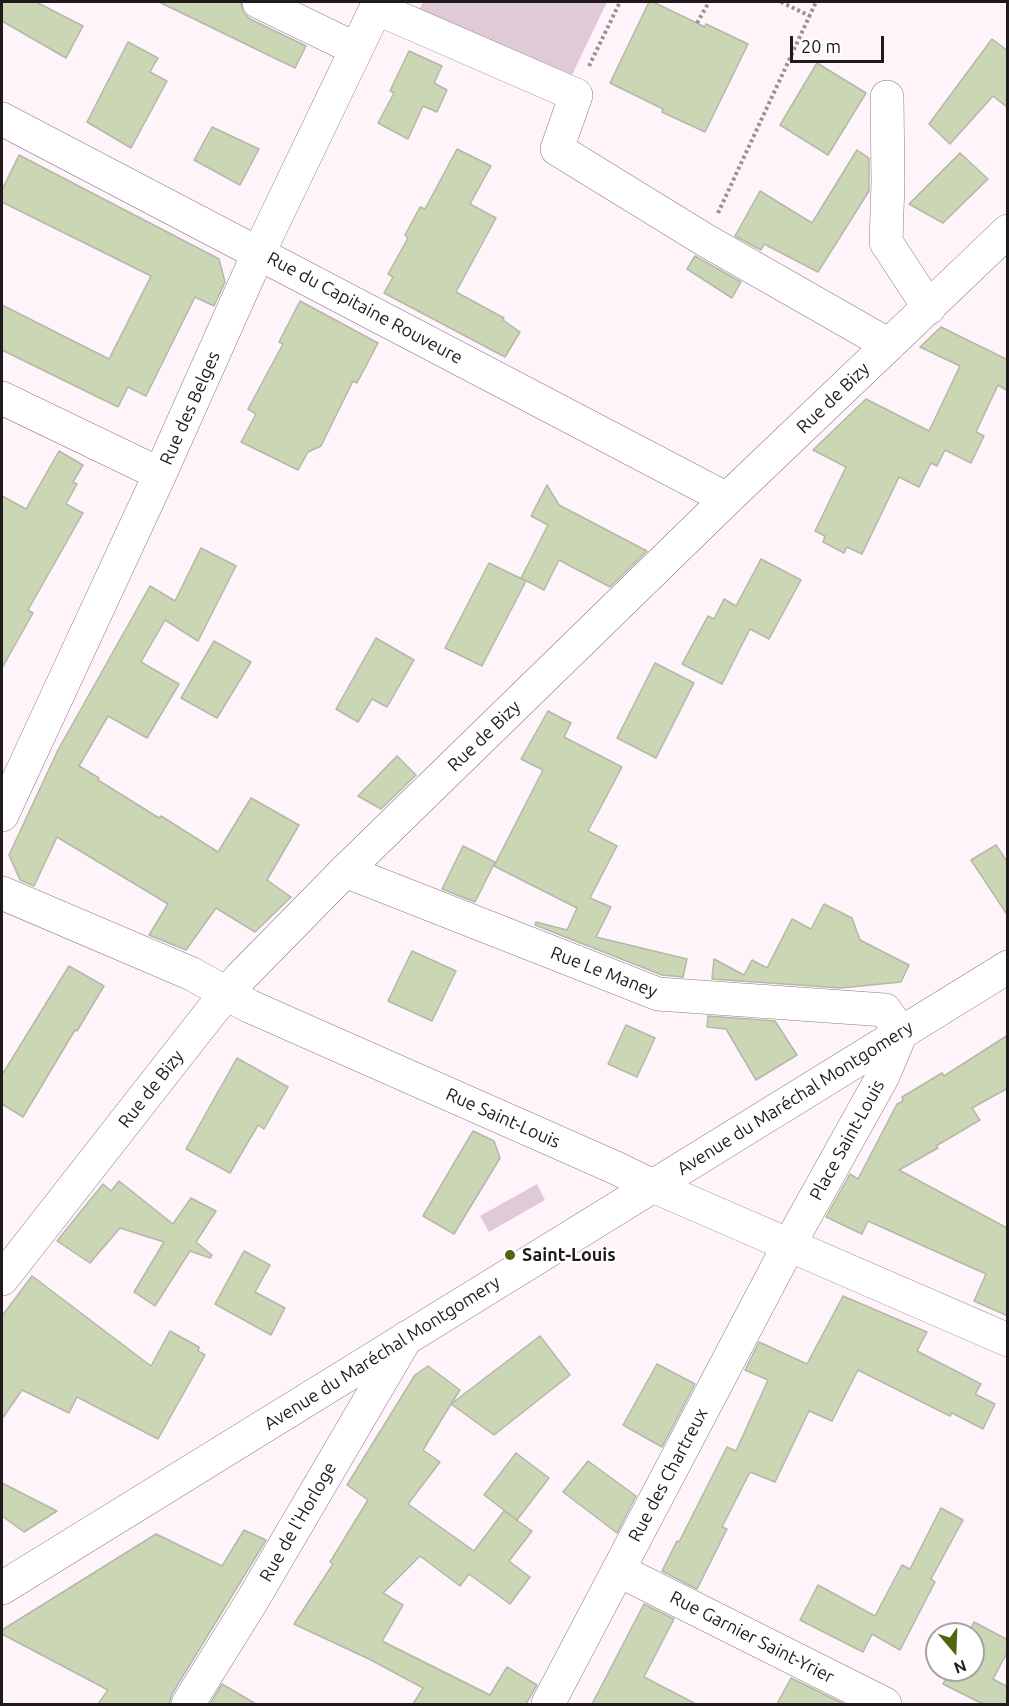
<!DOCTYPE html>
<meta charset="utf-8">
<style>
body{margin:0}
#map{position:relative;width:1009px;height:1706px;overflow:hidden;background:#fef4fa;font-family:Ubuntu,sans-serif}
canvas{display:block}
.frame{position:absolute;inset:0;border:3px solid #201a1d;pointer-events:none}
.north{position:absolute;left:925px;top:1622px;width:60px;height:60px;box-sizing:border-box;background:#fff;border:2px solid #a6a3a5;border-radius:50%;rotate:161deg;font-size:16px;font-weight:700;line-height:24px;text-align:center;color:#201a1d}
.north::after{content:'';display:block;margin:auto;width:21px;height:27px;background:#516510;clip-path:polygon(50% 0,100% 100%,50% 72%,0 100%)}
.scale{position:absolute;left:790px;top:36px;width:94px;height:27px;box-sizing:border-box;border:3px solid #201a1d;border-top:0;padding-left:8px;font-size:18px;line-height:21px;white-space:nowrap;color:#201a1d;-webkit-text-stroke:4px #fff;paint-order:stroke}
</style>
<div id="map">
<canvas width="1009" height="1706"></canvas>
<div class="frame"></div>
<div class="north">N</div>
<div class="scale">20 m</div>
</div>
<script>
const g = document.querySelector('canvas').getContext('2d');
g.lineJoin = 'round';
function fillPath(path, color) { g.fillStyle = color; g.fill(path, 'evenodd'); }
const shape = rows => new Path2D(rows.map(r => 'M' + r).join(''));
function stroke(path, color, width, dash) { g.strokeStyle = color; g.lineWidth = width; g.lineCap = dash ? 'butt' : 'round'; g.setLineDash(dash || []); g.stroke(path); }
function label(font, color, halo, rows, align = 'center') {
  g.font = font + ' Ubuntu,sans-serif'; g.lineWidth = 4.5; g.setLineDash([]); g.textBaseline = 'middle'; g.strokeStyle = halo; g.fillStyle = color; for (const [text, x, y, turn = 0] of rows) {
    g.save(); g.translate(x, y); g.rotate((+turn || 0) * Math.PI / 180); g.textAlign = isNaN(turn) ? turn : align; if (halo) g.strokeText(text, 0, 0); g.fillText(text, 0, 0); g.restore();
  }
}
fillPath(shape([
 [423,2,607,2,570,79,419,10],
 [537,1184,545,1200,489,1232,480,1216]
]), '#e0cad8');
const building = shape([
 [2,2,36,2,83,26,66,58,2,21,2,2],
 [159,2,241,2,243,12,250,19,306,46,295,68,159,2],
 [649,2,653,2,705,27,706,24,748,44,705,132,662,112,663,109,610,83,649,2],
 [992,39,1008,51,1008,108,993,96,950,144,929,124,992,39],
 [128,42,158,58,150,72,167,81,131,148,87,122,128,42],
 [409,51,442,66,434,83,447,90,437,112,423,106,408,139,378,123,394,93,390,91,409,51],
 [817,63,866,93,828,155,780,125,817,63],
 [212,127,259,149,240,185,194,160,212,127],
 [457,149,491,166,470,204,496,218,456,292,504,318,503,320,520,332,505,357,384,293,393,277,388,274,408,238,405,235,420,207,425,209,457,149],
 [857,150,869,158,869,191,818,272,764,244,761,250,735,236,760,191,812,223,857,150],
 [960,153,988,179,943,223,909,204,960,153],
 [19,155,219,259,225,282,214,306,195,297,146,396,128,387,118,407,2,350,2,305,109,359,151,276,2,202,2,190,19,155],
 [695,256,741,282,732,298,687,269,695,256],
 [300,301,378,343,357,383,353,381,321,446,308,452,298,470,241,442,256,414,248,409,283,344,279,342,300,301],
 [941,327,1008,360,1008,391,998,385,976,432,984,436,971,463,945,450,937,466,931,463,919,487,899,477,862,554,847,547,844,553,823,542,825,536,815,531,846,467,813,450,866,399,929,431,960,366,920,347,941,327],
 [59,451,83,465,73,482,77,484,66,504,83,513,28,610,33,613,2,668,2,496,26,509,59,451],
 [547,485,559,505,647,551,610,587,559,560,544,590,521,578,548,525,531,516,547,485],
 [201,548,236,566,198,641,165,620,141,662,179,684,147,738,108,716,79,766,99,778,98,780,159,818,161,816,218,852,251,798,299,825,267,880,291,897,255,932,216,908,186,950,149,935,168,904,57,837,34,886,20,880,9,855,58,750,150,586,175,601,201,548],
 [761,559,801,580,769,639,750,629,722,684,682,664,708,616,714,619,724,599,736,606,761,559],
 [489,563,526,581,482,666,445,648,489,563],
 [376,638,414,660,387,707,372,699,358,722,336,709,376,638],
 [214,641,251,662,217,718,181,698,214,641],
 [655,663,694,683,656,758,617,738,655,663],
 [548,711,571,723,564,737,622,767,588,831,617,846,590,898,611,907,596,937,687,959,683,977,662,975,535,925,536,922,567,930,577,908,494,866,543,770,521,759,548,711],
 [397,756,416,775,381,809,358,796,397,756],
 [996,845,1008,863,1008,916,971,860,996,845],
 [463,846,495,862,475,902,442,889,463,846],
 [824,904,852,918,860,940,909,965,901,982,841,988,712,979,714,959,744,975,752,960,767,968,792,919,811,929,824,904],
 [412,951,456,971,432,1021,388,1001,412,951],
 [69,966,104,986,77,1031,75,1030,23,1117,2,1104,2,1075,69,966],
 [708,1016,775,1021,797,1055,756,1080,726,1029,707,1027,708,1016],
 [626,1025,655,1038,637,1077,608,1064,626,1025],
 [1008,1035,1008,1088,972,1108,980,1120,936,1146,938,1148,899,1170,1007,1228,1008,1227,1008,1316,974,1301,986,1274,868,1221,862,1234,826,1217,850,1174,858,1179,897,1104,903,1101,902,1097,942,1073,944,1076,1008,1035],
 [237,1058,288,1087,264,1129,258,1125,230,1173,186,1149,237,1058],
 [473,1131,494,1141,500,1158,454,1234,423,1216,473,1131],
 [119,1181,173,1224,191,1198,216,1211,196,1242,212,1255,210,1258,190,1251,155,1306,134,1292,164,1242,120,1228,90,1263,57,1241,103,1184,111,1191,119,1181],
 [244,1251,270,1265,255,1292,285,1308,271,1335,215,1304,244,1251],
 [32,1276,151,1366,170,1331,199,1347,198,1351,205,1355,158,1439,77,1397,69,1413,22,1390,2,1419,2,1316,32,1276],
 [843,1296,927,1332,917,1351,981,1384,975,1394,995,1404,983,1429,952,1413,950,1416,858,1370,832,1421,809,1411,775,1482,750,1472,722,1527,727,1529,697,1589,662,1571,677,1541,679,1542,727,1447,736,1451,768,1380,745,1370,759,1342,807,1364,843,1296],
 [540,1336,570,1375,494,1435,451,1404,423,1450,440,1462,408,1504,474,1551,504,1511,532,1531,509,1561,530,1577,510,1604,469,1574,460,1586,420,1556,383,1593,403,1605,382,1641,490,1695,507,1667,537,1685,526,1704,413,1704,423,1688,371,1660,294,1624,333,1564,330,1562,368,1500,347,1485,415,1375,428,1366,460,1390,451,1404,540,1336],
 [657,1364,695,1384,662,1447,623,1425,657,1364],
 [516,1453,549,1478,517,1520,484,1495,516,1453],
 [588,1461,636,1496,617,1533,563,1492,588,1461],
 [2,1483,57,1511,24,1532,2,1516,2,1483],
 [941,1508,963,1520,931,1579,935,1582,900,1650,872,1634,863,1652,800,1620,818,1585,875,1616,902,1565,910,1569,941,1508],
 [244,1530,266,1540,172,1694,169,1704,98,1704,108,1690,2,1634,2,1630,156,1534,222,1566,244,1530],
 [644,1604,674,1619,644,1677,696,1704,592,1704,644,1604],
 [974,1622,1008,1640,1008,1651,993,1679,1008,1687,1008,1704,983,1704,943,1684,950,1670,973,1670,973,1634,968,1634,974,1622],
 [791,1678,844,1704,777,1704,791,1678],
 [222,1684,256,1704,210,1704,222,1684]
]);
fillPath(building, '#cad6b4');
stroke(building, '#b3b9a9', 1.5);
const minor = shape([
 [259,2,356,49],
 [376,8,576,95,557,149,705,240,889,345],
 [887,97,888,182,886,242,929,308],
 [2,119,727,499],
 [2,398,160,474],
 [2,815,160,474,259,252,379,2],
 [345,871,658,994,885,1010,901,1033,883,1076,789,1245,548,1704],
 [2,893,192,974,249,1006,616,1168,653,1186,1008,1340],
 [2,1279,211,1012,240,978,345,871,727,499,1008,231],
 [618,1570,885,1704],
 [188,1704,252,1601,406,1338]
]);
const major = shape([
 [2,1588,1008,967]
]);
stroke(minor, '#8a7a84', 34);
stroke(major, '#8a7a84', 34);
stroke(shape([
 [781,2,810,16],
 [697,23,709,2],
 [589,66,620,2],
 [718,213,816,2]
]), '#999195', 4, [3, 3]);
stroke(minor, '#fff', 33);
stroke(major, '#fff', 33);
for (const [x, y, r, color] of [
 [510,1255,6,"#516510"]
]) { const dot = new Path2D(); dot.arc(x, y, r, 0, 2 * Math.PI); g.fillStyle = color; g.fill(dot); stroke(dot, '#fff', 2); }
label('18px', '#201a1d', '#fff', [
 ["Rue du Capitaine Rouveure",365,308,28],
 ["Rue de Bizy",833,398,-44],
 ["Rue des Belges",190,408,-66],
 ["Rue de Bizy",484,736,-44],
 ["Rue Le Maney",604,972,21],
 ["Rue de Bizy",151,1089,-52],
 ["Avenue du Maréchal Montgomery",795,1098,-32],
 ["Rue Saint-Louis",503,1118,24],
 ["Place Saint-Louis",847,1140,-61],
 ["Avenue du Maréchal Montgomery",382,1353,-32],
 ["Rue des Chartreux",668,1475,-62],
 ["Rue de l'Horloge",298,1522,-60],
 ["Rue Garnier Saint-Yrier",752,1637,27]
]);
label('bold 18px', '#201a1d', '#fff', [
 ["Saint-Louis",522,1255]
], 'left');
</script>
